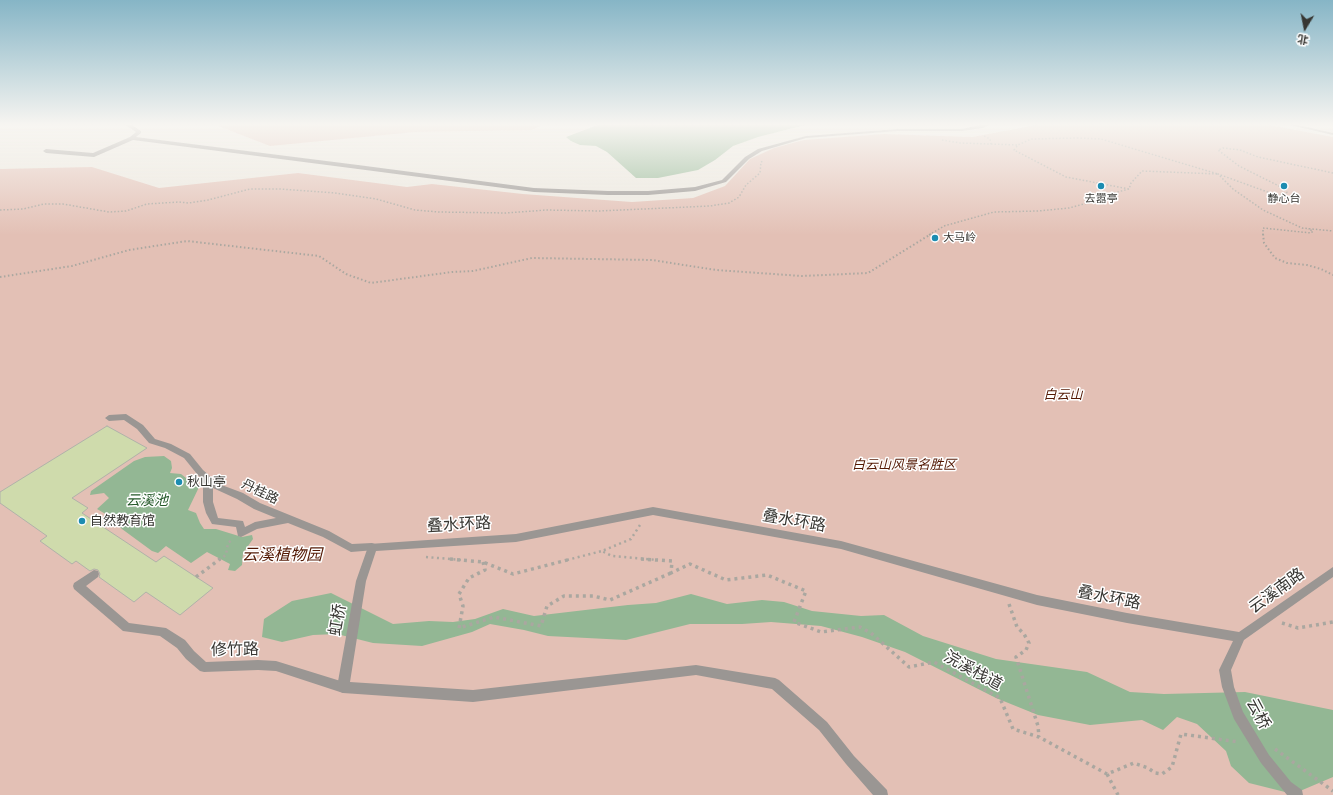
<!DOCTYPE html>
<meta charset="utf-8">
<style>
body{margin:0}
#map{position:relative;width:1333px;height:795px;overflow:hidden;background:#ede9e0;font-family:"PT Serif","Noto Sans SC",serif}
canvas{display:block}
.north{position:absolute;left:1285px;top:8px;width:40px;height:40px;-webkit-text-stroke:3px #fff;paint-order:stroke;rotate:190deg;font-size:11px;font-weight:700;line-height:16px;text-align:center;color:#373632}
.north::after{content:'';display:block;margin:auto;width:14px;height:18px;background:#373632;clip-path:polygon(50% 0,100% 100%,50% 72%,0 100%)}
</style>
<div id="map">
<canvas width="1333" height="795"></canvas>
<div class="north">北</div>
</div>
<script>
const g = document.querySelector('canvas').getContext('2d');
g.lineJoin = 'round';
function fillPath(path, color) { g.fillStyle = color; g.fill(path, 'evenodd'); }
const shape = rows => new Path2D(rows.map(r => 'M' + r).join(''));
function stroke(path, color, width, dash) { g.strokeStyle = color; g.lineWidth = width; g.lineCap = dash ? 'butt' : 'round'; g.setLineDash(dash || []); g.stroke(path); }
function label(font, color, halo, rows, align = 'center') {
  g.font = font + ' "PT Serif","Noto Sans SC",serif'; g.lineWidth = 3; g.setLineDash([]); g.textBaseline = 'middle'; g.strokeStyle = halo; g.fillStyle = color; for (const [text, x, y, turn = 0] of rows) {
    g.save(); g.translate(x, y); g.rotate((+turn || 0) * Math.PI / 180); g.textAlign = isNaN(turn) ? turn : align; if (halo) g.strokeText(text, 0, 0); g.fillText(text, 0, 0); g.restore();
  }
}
fillPath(shape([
 [213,124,544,124,532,130,415,132,270,146],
 [1042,124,1264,124,1333,137,1333,795,0,795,0,169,92,167,159,188,298,173,407,187,432,184,523,194,632,202,693,198,725,186,750,159,774,148,804,140,884,134,972,137]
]), '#e3c0b5');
fillPath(shape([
 [600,124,809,124,758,137,733,146,715,160,698,170,658,178,636,178,607,152,596,146,580,145,571,141,566,137],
 [164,456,171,461,172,468,170,473,181,474,186,478,188,483,196,482,200,485,188,510,196,513,200,523,204,529,216,529,242,537,252,535,253,539,243,553,242,565,235,571,228,570,230,564,207,552,191,563,166,546,158,553,152,551,122,529,109,516,97,509,109,498,104,493,90,495,91,491,134,461,145,457],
 [331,593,393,624,429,621,453,622,475,619,503,609,534,616,628,605,656,603,691,594,727,604,762,600,784,602,812,611,861,616,884,615,923,636,996,659,1087,672,1130,692,1164,694,1245,692,1333,710,1333,777,1293,794,1249,783,1231,766,1226,751,1197,724,1177,717,1163,730,1142,720,1090,725,1038,715,996,698,905,652,862,637,821,626,771,622,742,624,690,624,626,640,548,636,524,630,490,624,472,632,422,646,373,643,337,634,313,635,282,642,262,637,264,619,292,601]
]), '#93b794');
const building = shape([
 [107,426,147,448,72,498,88,508,82,513,156,562,164,556,213,588,180,615,146,592,134,602,99,577,100,574,98,570,94,569,90,571,76,561,72,564,40,541,47,536,0,503,0,492,107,426]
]);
fillPath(building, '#cfdbac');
stroke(building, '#b0b2a9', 1);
stroke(shape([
 [1077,138,1101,139,1218,174,1142,171,1131,183,1129,189,1066,177,1014,150,1018,145,1031,139,1077,138],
 [942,140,960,143,991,144,990,139,984,136],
 [991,144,1018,145],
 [1333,173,1258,157,1240,150,1223,148,1218,150,1239,166,1279,186,1287,192,1285,195,1273,194,1218,174,1233,189,1263,210,1302,228,1333,231],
 [0,210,23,209,44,204,63,204,109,212,126,211,147,204,179,202,189,203,208,200,250,189,280,189,335,193,376,199,415,210,439,212,506,213,546,210,599,211,710,206,729,203,739,197,746,185,760,173,761,162,763,161],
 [929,235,944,226,994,212,1038,211,1069,208,1091,202,1098,197,1129,189],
 [1263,235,1263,228,1311,233,1313,231,1308,229]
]), '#aaa7a0', 1.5, [1.5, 2]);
stroke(shape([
 [1263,234,1264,243,1275,258,1287,263,1307,265,1321,269,1333,275],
 [0,277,72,266,129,250,187,241,319,256,346,274,371,283,452,272,473,271,532,258,652,260,716,270,802,276,868,273,931,234]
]), '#aaa7a0', 2, [1.5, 2.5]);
stroke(shape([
 [640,525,631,539,602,551,612,556,658,560],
 [426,557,462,560],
 [219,560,226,555,228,543,233,539],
 [567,560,602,551]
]), '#aaa7a0', 2.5, [2, 3.5]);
stroke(shape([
 [450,559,483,562,513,574,571,559],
 [641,559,672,561,671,573,690,564,726,580,767,575,806,591,794,622,821,632,860,627,871,633,909,667,934,662,1000,698,1013,729,1039,737,1107,774,1134,763,1148,768,1155,773,1162,774,1172,767,1181,734,1239,742],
 [483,562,485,570,469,578,459,594,463,606,459,628,494,617,541,626,547,606,564,596,593,596,610,600,671,573],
 [196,577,220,559],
 [1009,604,1017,627,1024,634,1029,643,1026,650,1016,657,1038,726,1039,737],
 [1282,623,1298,628,1333,622],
 [1275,749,1333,791],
 [1107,774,1118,795]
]), '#aaa7a0', 3.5, [3, 4]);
fillPath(shape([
 [984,124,990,124,983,128,962,131,898,131,806,138,762,151,749,159,726,182,695,191,648,195,608,195,534,192,358,169,355,167,358,165,534,188,608,191,648,191,695,187,722,180,745,157,758,149,806,136,898,129,962,129,984,124],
 [1285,124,1294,124,1333,133,1333,135,1285,124],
 [126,414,143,425,155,439,171,444,190,454,203,470,219,484,243,493,260,503,329,531,352,544,372,543,375,544,377,547,375,550,351,552,323,537,288,523,257,529,241,537,238,536,236,527,212,524,206,513,203,502,203,480,197,474,184,458,165,448,149,443,137,429,124,420,109,421,105,418,109,415,126,414],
 [213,488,237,499,254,509,276,518,255,522,245,527,243,521,218,518,213,502,213,488],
 [94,570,98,571,99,574,98,577,86,586,129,623,166,628,185,640,194,651,206,662,258,660,276,661,347,683,349,687,347,691,343,693,276,671,258,670,204,672,200,671,186,659,177,648,160,636,123,631,74,589,73,586,74,583,94,570]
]), '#9a9693');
fillPath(shape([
 [117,124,130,124,141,131,141,133,136,137,358,165,361,167,358,169,133,140,94,157,46,153,43,151,46,149,93,153,130,137,136,132,127,126,117,124],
 [653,507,841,541,1037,595,1127,613,1239,632,1333,567,1333,577,1244,640,1231,670,1234,687,1243,712,1269,755,1291,782,1302,790,1303,795,1287,795,1283,790,1261,763,1234,719,1222,687,1219,670,1233,641,1127,623,1037,605,841,549,653,515,516,542,376,551,366,581,350,682,473,690,696,665,775,678,779,680,827,722,854,756,887,790,888,795,873,795,846,764,819,730,772,689,696,675,473,702,343,693,339,691,337,687,356,581,369,544,516,534,653,507]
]), '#9a9693');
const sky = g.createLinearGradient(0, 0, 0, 235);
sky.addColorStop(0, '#86b5c6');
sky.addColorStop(0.53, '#f7f5f1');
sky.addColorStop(1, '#f7f5f100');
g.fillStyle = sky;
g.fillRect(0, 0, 1333, 235);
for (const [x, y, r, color] of [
 [1101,186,4,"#1c8cb1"],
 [1284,186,4,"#1c8cb1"],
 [935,238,4,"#1c8cb1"],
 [179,482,4,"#1c8cb1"],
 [82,521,4,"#1c8cb1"]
]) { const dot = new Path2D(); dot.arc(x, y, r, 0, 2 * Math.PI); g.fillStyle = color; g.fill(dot); stroke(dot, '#fff', 1.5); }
label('11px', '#373632', '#fff', [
 ["去嚣亭",1101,199],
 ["静心台",1284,199],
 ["大马岭",943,238,"left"]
]);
label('italic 13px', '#531803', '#fff', [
 ["白云山",1063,395],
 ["白云山风景名胜区",904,465]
]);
label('13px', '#373632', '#fff', [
 ["秋山亭",187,482],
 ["自然教育馆",90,521]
], 'left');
label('13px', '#373632', '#fff', [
 ["丹桂路",260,492,26]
]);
label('italic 14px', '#265a2b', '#fff', [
 ["云溪池",147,501]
]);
label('16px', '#373632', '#fff', [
 ["叠水环路",794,521,10],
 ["叠水环路",459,525,-3],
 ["云溪南路",1277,591,-36],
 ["叠水环路",1109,598,11],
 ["虹桥",338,620,-80],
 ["修竹路",235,650,-1],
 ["浣溪栈道",973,671,29],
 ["云桥",1258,714,62]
]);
label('italic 16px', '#531803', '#fff', [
 ["云溪植物园",282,555]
]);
</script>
